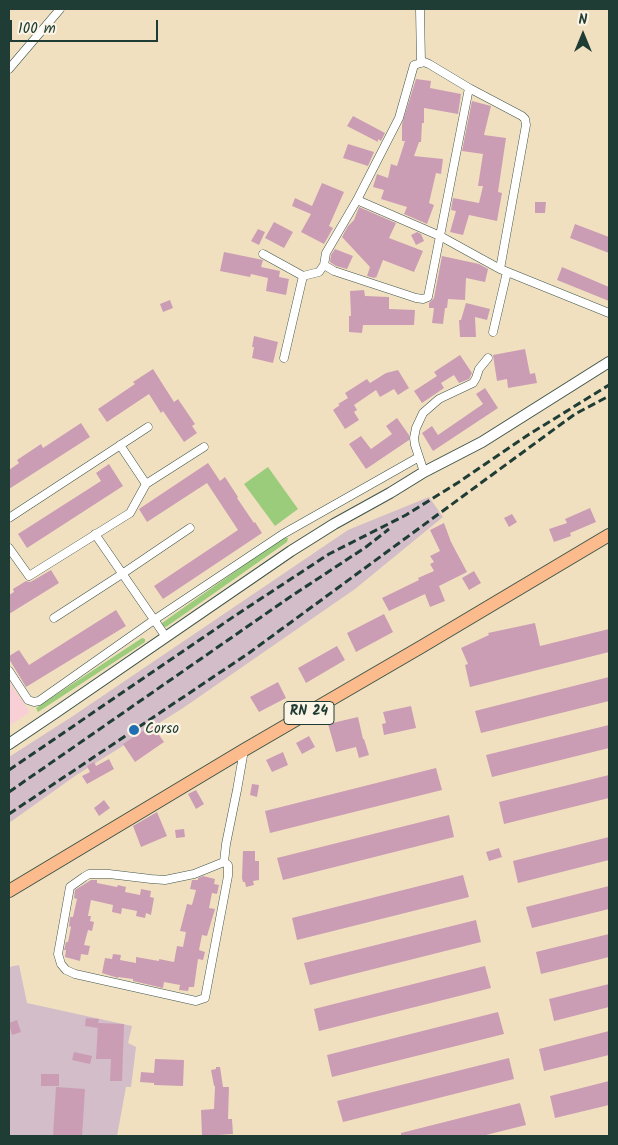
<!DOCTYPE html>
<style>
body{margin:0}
#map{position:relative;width:618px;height:1145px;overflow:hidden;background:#f1e0c0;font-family:Kalam,sans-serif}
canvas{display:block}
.frame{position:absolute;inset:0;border:10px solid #1f3d34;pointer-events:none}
.north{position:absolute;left:558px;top:10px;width:50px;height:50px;-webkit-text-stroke:4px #fcf5e5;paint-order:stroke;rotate:0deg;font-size:14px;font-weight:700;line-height:20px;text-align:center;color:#1f3d34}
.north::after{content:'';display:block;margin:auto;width:18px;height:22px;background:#1f3d34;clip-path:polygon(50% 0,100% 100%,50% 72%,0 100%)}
.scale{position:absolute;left:10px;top:20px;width:148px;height:22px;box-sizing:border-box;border:2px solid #1f3d34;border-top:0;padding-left:6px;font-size:15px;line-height:18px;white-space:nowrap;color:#1f3d34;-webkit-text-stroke:4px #fcf5e5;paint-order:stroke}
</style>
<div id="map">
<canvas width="618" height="1145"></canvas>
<div class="frame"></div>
<div class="north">N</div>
<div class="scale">100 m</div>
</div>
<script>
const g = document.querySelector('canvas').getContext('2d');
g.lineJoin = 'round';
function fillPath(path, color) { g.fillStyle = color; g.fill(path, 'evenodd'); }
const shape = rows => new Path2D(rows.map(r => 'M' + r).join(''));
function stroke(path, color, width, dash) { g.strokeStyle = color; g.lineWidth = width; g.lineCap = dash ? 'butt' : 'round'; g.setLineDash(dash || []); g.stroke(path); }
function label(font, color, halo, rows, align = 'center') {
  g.font = font + ' Kalam,sans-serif'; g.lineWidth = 4.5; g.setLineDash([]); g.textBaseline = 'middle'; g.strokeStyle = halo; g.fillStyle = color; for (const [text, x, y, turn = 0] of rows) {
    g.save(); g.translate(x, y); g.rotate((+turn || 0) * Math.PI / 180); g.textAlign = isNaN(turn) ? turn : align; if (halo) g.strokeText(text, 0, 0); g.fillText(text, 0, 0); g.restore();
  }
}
fillPath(shape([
 [9,682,30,712,9,726]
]), '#f7cfd4');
fillPath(shape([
 [429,497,443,517,355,589,183,708,75,776,9,823,9,757,73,716,348,530],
 [19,965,27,1003,132,1026,128,1043,136,1047,131,1087,126,1087,117,1136,9,1136,9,967]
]), '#d2bdc8');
fillPath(shape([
 [268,467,298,509,275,526,244,484],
 [284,537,288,538,287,542,166,627,162,626,162,623],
 [142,638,145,639,145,642,38,712,36,708]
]), '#9bcc7b');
fillPath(shape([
 [416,79,431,81,430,88,461,94,458,114,424,108,424,123,422,123,421,142,419,142,414,156,443,159,441,174,436,173,429,203,434,205,427,224,404,214,407,207,381,199,384,190,373,187,377,174,388,178,391,164,397,166,405,141,402,141,402,124],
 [472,101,491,106,484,135,506,138,498,192,502,193,497,221,469,215,463,235,450,232,456,211,451,210,453,198,479,203,483,186,478,186,483,154,462,151],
 [353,116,385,133,381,141,378,139,378,142,347,126],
 [348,144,374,152,368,166,343,158],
 [322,183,344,192,329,226,333,228,324,244,301,232,311,214,292,206,295,198,312,206],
 [535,202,546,202,545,213,535,213],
 [359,207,396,223,389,238,423,251,414,272,383,260,376,278,375,277,374,278,367,276,370,267,342,237,348,226,354,220],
 [274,222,293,232,284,248,265,238],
 [575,224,609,237,609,253,570,238],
 [258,229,265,232,259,245,251,241],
 [417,232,421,234,424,241,416,245,411,235],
 [335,249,353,256,347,269,336,266,330,262,331,255],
 [224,252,263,260,261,267,280,271,279,277,289,279,286,295,266,291,268,278,251,274,250,277,220,271],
 [442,256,479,264,488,269,485,282,466,278,465,300,448,299,447,308,445,308,443,324,432,323,434,308,429,308,429,303,434,298],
 [562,267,609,287,609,301,557,280],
 [364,290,365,296,389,297,389,309,415,310,414,325,363,325,362,333,349,332,349,316,351,316,350,291],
 [170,300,173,308,163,312,160,304],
 [466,303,490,309,487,320,475,317,476,337,460,337,459,320,461,320],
 [254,336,278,342,273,363,252,358,254,347,252,347],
 [525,349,530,374,535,373,537,383,508,388,507,379,497,381,493,355],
 [460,355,472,373,469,379,459,383,454,375,441,383,444,388,422,403,414,391,437,376,434,372],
 [153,369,174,402,178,399,195,424,192,426,197,433,184,442,163,411,161,413,149,394,107,422,98,409,135,384,133,382],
 [398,370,409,388,398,395,394,389,380,397,376,390,354,405,357,410,354,412,359,420,345,429,333,410,340,405,338,404,348,398,345,393,367,379,370,383,386,373],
 [485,388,498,408,433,451,422,433,432,426,438,435,483,404,476,394],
 [397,418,409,435,409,440,366,469,349,444,361,436,371,449,392,434,386,426],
 [81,423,90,437,9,489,9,470,19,463,17,460,41,444,43,448],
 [208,463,220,481,225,477,238,497,237,498,254,523,255,522,262,533,163,599,154,586,238,530,207,483,147,522,139,509],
 [109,464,123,486,27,548,18,534,101,481,96,473],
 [590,508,596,522,570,533,571,536,554,542,549,529,567,523,565,519],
 [512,514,517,522,509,527,504,518],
 [444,523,451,542,467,572,439,586,445,601,430,607,425,594,389,611,382,598,419,580,418,578,434,571,430,564,434,562,430,556,440,551,430,530],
 [51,570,59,583,9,614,9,595,14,592,13,589,26,581,30,582,34,580],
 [474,571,481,583,469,590,462,578],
 [116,610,126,626,26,687,9,659,9,656,19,650,29,665],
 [384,614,393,632,356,652,347,633],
 [535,623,540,646,609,629,609,652,470,687,465,665,468,664,461,648,489,635,488,633],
 [337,646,345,660,306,683,298,668],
 [609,677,609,701,481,733,475,711],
 [278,682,286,698,259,712,250,697],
 [411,706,416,728,384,735,382,724,386,723,383,712],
 [358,717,363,739,364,739,369,755,359,758,356,747,336,752,328,724],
 [152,725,164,742,135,762,123,744],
 [609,725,609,748,492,777,486,755],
 [309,736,315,747,302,754,296,743],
 [283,752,288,765,272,772,266,760],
 [109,759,114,769,87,784,82,776,90,772,87,766,94,762,96,766],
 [436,768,442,790,270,833,265,811],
 [609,775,609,798,504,824,499,802],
 [252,784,259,785,257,797,250,795],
 [196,790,204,804,196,809,188,794],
 [104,800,110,808,99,816,94,808],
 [157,812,167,836,141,847,133,826],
 [449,815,454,837,283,880,277,858],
 [184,829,185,837,176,838,175,830],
 [609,837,609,860,518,883,513,861],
 [499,848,502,857,489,861,486,852],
 [243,851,255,851,255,861,259,861,259,880,253,881,254,885,246,887,245,882,243,882,242,878],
 [463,875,469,897,297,940,292,918],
 [203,876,215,879,214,884,219,885,217,894,212,893,209,908,215,909,207,936,202,935,199,950,205,952,203,960,198,959,194,987,189,987,188,991,179,990,180,985,164,982,163,988,133,981,133,979,118,977,118,978,102,973,105,958,112,959,113,954,121,955,120,960,136,963,136,957,159,961,159,959,174,962,177,946,183,947,186,932,180,931,187,904,192,905,196,890,190,889,192,880,198,880,198,878],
 [91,880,97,880,97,883,117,887,118,885,126,887,125,892,140,895,141,889,151,891,150,897,154,898,151,915,146,913,145,918,136,916,137,911,122,908,121,914,112,912,113,905,91,900,88,916,91,916,90,921,94,922,92,931,88,930,84,945,90,946,88,955,81,954,80,961,65,957,66,950,64,950,66,942,68,942,71,927,69,926,70,917,73,917,77,899,74,898,75,890],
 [609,886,609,909,532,928,526,907],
 [476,920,481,942,310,985,304,963],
 [609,934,609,957,541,974,536,952],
 [485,966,491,988,319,1031,314,1009],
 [609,984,609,1007,554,1021,549,999],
 [498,1012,504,1034,332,1077,327,1055],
 [86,1018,99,1019,98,1023,124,1024,122,1081,110,1081,111,1059,96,1059,98,1025,98,1028,85,1026],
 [17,1020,21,1032,12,1035,9,1023],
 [609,1031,609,1055,544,1071,539,1049],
 [74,1052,92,1056,90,1064,72,1060],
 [509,1058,514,1079,343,1122,337,1101],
 [155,1059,184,1060,183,1086,154,1085,154,1083,140,1082,141,1072,154,1073],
 [216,1067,220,1067,223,1087,229,1087,228,1119,232,1119,233,1134,202,1136,201,1110,214,1109,215,1086,214,1086,211,1070,216,1069],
 [41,1074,59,1074,59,1086,41,1086],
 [609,1081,609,1105,555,1118,550,1096],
 [56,1087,85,1089,82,1136,53,1136],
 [520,1103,526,1125,482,1136,401,1136,401,1133]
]), '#ca9db4');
const minor = shape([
 [420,9,421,63],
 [9,69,55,15,60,9],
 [469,88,428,297,423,299,416,298,334,271,324,265,326,253,357,200,399,118,414,65,424,62,429,64,469,88,522,116,525,119,526,125,500,269,609,313],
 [357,200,440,236,500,269],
 [263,254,303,276,319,272,324,265],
 [493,332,507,272],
 [284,358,303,276],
 [424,472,415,445,414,438,416,428,423,413,439,399,473,383,476,378,479,369,488,358],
 [146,484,204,447],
 [9,518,148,427],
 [95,534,166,637],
 [9,548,29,576,130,513,146,484,120,445],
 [54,618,122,574,190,528],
 [9,671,28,700,34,702,39,701,154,620,283,534,419,457],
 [224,862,194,874,165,880,151,879,109,874,89,874,84,877,70,887,60,943,58,954,61,964,66,970,75,974,196,1001,205,998,228,876,228,865,224,862,226,844,237,790,244,750]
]);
const tertiary = shape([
 [9,744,55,713,291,551,334,524,390,493,424,472,482,442,609,362]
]);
const primary = shape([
 [9,891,244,750,421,647,609,535]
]);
stroke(minor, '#3e5549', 9);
stroke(tertiary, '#3e5549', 12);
stroke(primary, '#3e5549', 14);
stroke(minor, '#fff', 8);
stroke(tertiary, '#fff', 10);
stroke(primary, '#fbbb8c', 12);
stroke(shape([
 [9,770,236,615,329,554,406,515,459,482,528,435,609,385],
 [9,792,290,597,366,547,389,529],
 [9,814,249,653,575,414,609,396]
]), '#1f3d34', 3, [8, 4]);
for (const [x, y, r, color] of [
 [134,730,6,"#1f6fb2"]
]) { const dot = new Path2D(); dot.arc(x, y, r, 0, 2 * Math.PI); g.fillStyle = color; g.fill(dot); stroke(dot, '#fcf5e5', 2); }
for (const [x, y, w] of [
 [309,713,50]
]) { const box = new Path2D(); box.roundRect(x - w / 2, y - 11.5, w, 23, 4); g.fillStyle = '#fcf5e5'; g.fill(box); stroke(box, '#1f3d34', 1); }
label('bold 14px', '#1f3d34', null, [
 ["RN 24",309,713]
]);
label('15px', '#1f3d34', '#fcf5e5', [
 ["Corso",145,730]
], 'left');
</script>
